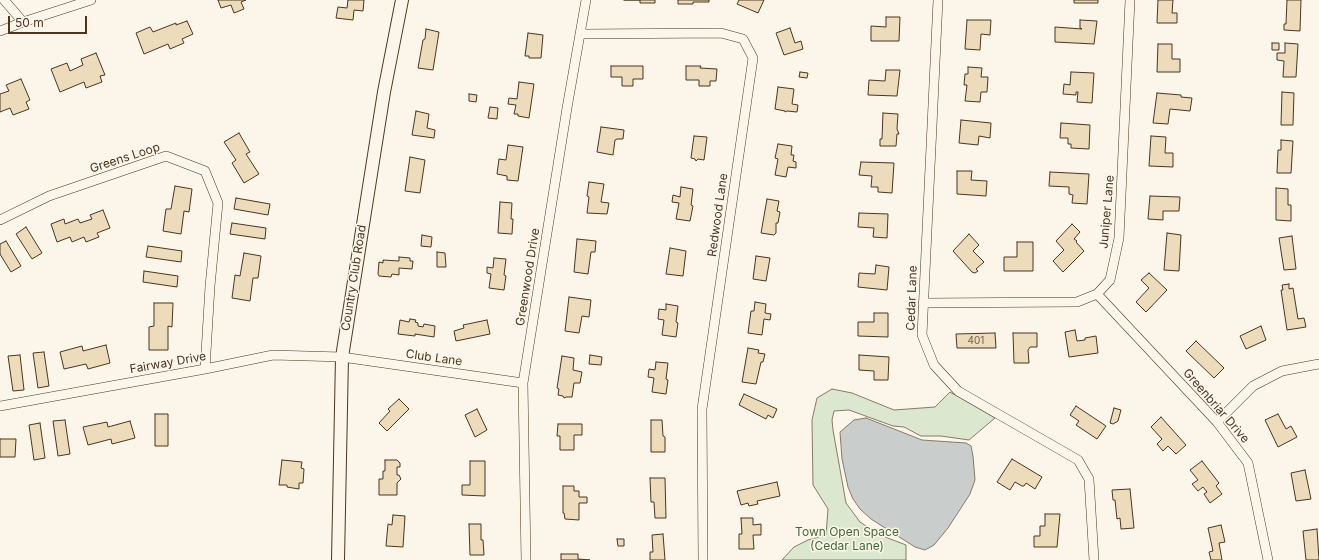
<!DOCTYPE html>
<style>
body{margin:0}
#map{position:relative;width:1319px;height:560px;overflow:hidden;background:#fbf6e9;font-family:Inter,sans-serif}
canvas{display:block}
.scale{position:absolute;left:8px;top:16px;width:79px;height:18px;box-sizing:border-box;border:2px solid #4a3520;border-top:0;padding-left:5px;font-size:12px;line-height:14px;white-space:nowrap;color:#4a3520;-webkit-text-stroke:3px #fbf6e9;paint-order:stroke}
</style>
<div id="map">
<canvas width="1319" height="560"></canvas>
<div class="scale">50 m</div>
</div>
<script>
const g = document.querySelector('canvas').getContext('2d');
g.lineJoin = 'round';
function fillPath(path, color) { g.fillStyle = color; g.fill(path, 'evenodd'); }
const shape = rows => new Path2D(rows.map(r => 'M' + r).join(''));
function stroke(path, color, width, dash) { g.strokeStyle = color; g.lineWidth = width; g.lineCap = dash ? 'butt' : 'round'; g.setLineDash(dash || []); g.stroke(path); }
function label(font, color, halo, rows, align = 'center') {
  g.font = font + ' Inter,sans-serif'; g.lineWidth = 3; g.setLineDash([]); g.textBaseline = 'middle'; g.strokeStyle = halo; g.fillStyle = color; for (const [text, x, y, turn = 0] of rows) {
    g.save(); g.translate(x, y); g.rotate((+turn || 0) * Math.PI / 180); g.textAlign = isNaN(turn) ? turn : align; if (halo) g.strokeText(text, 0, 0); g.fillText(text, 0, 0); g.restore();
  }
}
const green = shape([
 [832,389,852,393,894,410,935,407,950,392,995,418,969,440,941,436,921,436,904,427,893,426,849,410,834,411,832,420,833,430,846,503,860,522,880,535,906,545,906,560,782,560,794,547,808,540,826,535,828,509,813,485,812,420,817,398,832,389]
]);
fillPath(green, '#dce7d0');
stroke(green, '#887966', 1);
const water = shape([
 [866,418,922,440,966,443,971,446,973,456,975,480,970,494,948,528,934,545,925,550,915,547,871,519,860,509,853,499,848,487,842,459,840,432,854,420,866,418]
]);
fillPath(water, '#c9cecd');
stroke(water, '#887966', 1);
const building = shape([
 [218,0,246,0,241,2,244,9,234,13,231,5,221,8,218,0],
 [348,0,364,0,363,11,354,10,353,20,336,18,338,7,347,8,348,0],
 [624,0,655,0,655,3,640,3,640,0,624,0],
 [678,0,709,0,709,2,693,2,693,4,678,4,678,0],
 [739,0,764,0,758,13,737,4,739,0],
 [1074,0,1098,0,1098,3,1074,3,1074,0],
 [1158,0,1173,0,1172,13,1177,13,1177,23,1157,23,1158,0],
 [1287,0,1301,0,1300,31,1284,30,1284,24,1286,24,1287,0],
 [886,17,900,17,899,41,871,41,871,26,886,27,886,17],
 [967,20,991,20,990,35,981,34,980,50,965,49,967,20],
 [1080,20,1097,21,1094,44,1055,42,1055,27,1082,29,1080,28,1080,20],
 [187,21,193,34,182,39,184,43,170,49,168,44,144,54,136,33,150,27,153,32,176,23,176,25,187,21],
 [790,28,795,43,801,41,803,49,784,55,776,33,790,28],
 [426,29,439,32,433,70,418,68,423,40,425,39,426,29],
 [528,33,543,35,541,58,529,58,529,56,525,56,528,33],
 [1272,43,1279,43,1279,50,1272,50,1272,43],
 [1285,43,1298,44,1296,77,1283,77,1284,61,1277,60,1277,53,1285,53,1285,43],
 [1158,44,1172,44,1172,59,1180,59,1180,72,1157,72,1158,44],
 [96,53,105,75,100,76,102,82,86,88,84,82,60,92,51,69,67,63,70,71,83,65,81,59,96,53],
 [611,66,643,66,643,79,633,79,633,86,622,86,622,77,611,77,611,66],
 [686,66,701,66,700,68,717,69,716,81,710,81,710,86,699,86,699,80,686,80,686,66],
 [968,67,982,68,981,77,988,77,987,92,981,92,980,102,965,101,967,85,964,85,965,74,968,74,968,67],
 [886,70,900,70,897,96,868,95,869,80,885,81,886,70],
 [800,72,808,73,807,78,799,77,800,72],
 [1071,72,1094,73,1092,103,1077,102,1078,92,1076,92,1076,95,1063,94,1064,84,1070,85,1071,72],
 [21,79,30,100,26,102,29,109,13,115,10,108,0,112,0,94,9,91,6,85,21,79],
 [519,82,534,84,529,118,518,116,518,114,514,114,516,105,508,104,509,98,517,99,519,82],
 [778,87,794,89,792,104,798,105,797,112,787,111,785,112,785,111,775,109,778,87],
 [1282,92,1294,93,1293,125,1281,125,1282,92],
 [1157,93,1181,95,1181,97,1192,98,1190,111,1170,109,1168,124,1153,123,1157,93],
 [469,94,477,95,476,102,469,101,469,94],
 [490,107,498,108,497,119,488,118,490,107],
 [416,111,429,114,427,128,435,130,434,138,412,135,416,111],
 [883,113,898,114,897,129,899,134,897,134,896,146,880,146,880,139,882,139,883,113],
 [961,120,991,123,990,138,979,136,978,145,959,143,961,120],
 [1061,123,1090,125,1089,149,1071,148,1071,144,1068,144,1068,138,1060,138,1061,123],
 [601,127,624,130,623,139,617,139,615,140,613,155,597,152,601,127],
 [239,133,250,152,246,154,259,174,244,183,232,163,236,160,224,142,239,133],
 [694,136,707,137,704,160,698,159,696,161,695,159,691,158,694,136],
 [1151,136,1166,137,1165,153,1173,153,1173,167,1149,166,1151,136],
 [1281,140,1293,141,1291,173,1277,173,1278,150,1281,150,1281,140],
 [778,144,792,146,791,155,794,155,793,161,796,162,796,168,788,167,786,177,775,175,778,159,775,158,778,144],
 [508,145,523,147,518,181,507,180,507,176,497,174,499,159,506,160,508,145],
 [410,157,425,160,420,193,405,191,410,157],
 [861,162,894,163,892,193,878,192,878,187,871,187,872,176,859,175,861,162],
 [957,171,972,171,971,180,987,181,986,196,957,194,957,171],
 [1050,172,1089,174,1087,204,1072,203,1073,195,1069,194,1069,187,1049,186,1050,172],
 [589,182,604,184,601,202,609,203,607,214,587,213,589,197,587,196,589,182],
 [175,186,192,189,189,212,184,211,181,234,163,231,166,209,171,209,175,186],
 [681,187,693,189,691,205,693,206,690,221,676,219,679,203,672,202,673,195,680,197,681,187],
 [1276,188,1288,189,1288,205,1291,205,1291,221,1276,220,1276,188],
 [1150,196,1180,197,1179,211,1163,211,1163,220,1148,219,1150,196],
 [236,198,270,204,268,215,234,209,236,198],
 [767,199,779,201,777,211,780,212,778,223,776,223,776,233,774,235,761,233,767,199],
 [500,202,512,203,511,219,513,219,512,234,498,233,500,202],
 [103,210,110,228,97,233,99,237,86,242,84,237,72,242,70,237,57,242,51,224,64,219,65,224,78,219,80,223,92,219,90,215,103,210],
 [859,213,888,214,887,238,873,237,874,228,858,227,859,213],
 [232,223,266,228,265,239,230,234,232,223],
 [1072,224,1080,232,1074,239,1077,241,1076,242,1084,251,1063,272,1053,261,1064,250,1056,241,1072,224],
 [26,227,42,253,32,259,16,234,26,227],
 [1167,233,1181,235,1179,271,1164,270,1167,233],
 [969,234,979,245,973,251,984,262,976,269,978,271,975,273,972,272,953,251,969,234],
 [422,235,432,237,431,247,421,246,422,235],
 [1292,236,1296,269,1284,270,1279,238,1292,236],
 [577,239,596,241,595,252,591,252,588,274,574,272,577,239],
 [6,241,21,266,11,272,0,254,0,244,6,241],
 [1017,242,1033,242,1033,271,1004,271,1004,257,1017,257,1017,242],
 [148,246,182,251,181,262,146,257,148,246],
 [670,248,686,251,683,276,666,274,670,248],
 [437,252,445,253,446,267,437,267,437,252],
 [244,253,261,256,258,278,253,278,250,301,232,298,235,275,240,276,244,253],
 [756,256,770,258,766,281,753,279,756,256],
 [399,257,410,258,410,261,413,261,412,269,399,268,399,275,392,274,391,277,379,276,378,274,379,262,383,263,383,260,399,261,399,257],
 [494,258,506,259,504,275,506,276,504,290,489,288,491,274,487,273,487,267,493,268,494,258],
 [876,265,889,267,887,290,858,287,859,273,875,274,876,265],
 [144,271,178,276,177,287,143,282,144,271],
 [1149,273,1167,290,1146,312,1136,302,1149,288,1141,280,1149,273],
 [1289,284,1289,289,1293,288,1298,319,1304,318,1306,327,1287,330,1281,290,1283,290,1282,285,1289,284],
 [569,297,591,300,589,317,582,316,579,333,565,331,569,297],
 [755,302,766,304,765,313,771,314,770,320,764,319,762,335,748,333,751,311,754,311,755,302],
 [154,303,173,303,172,327,168,326,168,350,149,350,149,327,154,326,154,303],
 [666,304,678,306,676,322,678,323,676,337,662,335,664,320,658,319,659,309,666,310,666,304],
 [874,313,888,313,888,337,858,336,858,322,874,322,874,313],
 [410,319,416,320,415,322,418,323,418,326,423,327,424,324,435,326,434,337,415,334,415,336,398,334,400,320,409,322,410,319],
 [487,320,490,334,456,341,454,331,464,328,463,325,487,320],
 [1261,326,1266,340,1246,349,1240,336,1261,326],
 [1075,330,1077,341,1085,340,1085,338,1096,336,1098,353,1069,357,1065,332,1075,330],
 [995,333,996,348,957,348,956,334,995,333],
 [1013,333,1037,333,1037,347,1030,347,1028,350,1029,363,1014,363,1013,333],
 [1196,341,1224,368,1214,378,1186,351,1196,341],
 [106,345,110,363,88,369,86,364,64,369,60,352,82,346,83,351,106,345],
 [748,348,759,350,758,353,765,354,763,362,761,362,756,384,742,382,748,348],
 [44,352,49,386,38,388,33,353,44,352],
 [20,355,24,390,13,391,8,356,20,355],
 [590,355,602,357,601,365,589,364,590,355],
 [859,355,889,357,888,380,874,380,874,371,859,370,859,355],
 [562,356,574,358,573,370,582,372,580,383,574,383,572,397,566,397,564,398,563,396,558,395,559,389,557,388,562,356],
 [656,362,668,363,666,379,668,380,666,394,652,392,654,378,648,377,649,369,655,370,656,362],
 [744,394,777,409,773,418,768,415,766,419,739,405,744,394],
 [399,399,409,409,387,431,379,423,390,411,388,409,399,399],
 [1076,406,1106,426,1097,439,1076,425,1079,421,1070,415,1076,406],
 [1114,408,1121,410,1118,421,1113,424,1110,423,1114,408],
 [477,409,487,430,475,437,465,415,477,409],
 [155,414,168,414,168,446,155,446,155,414],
 [1278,414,1286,429,1291,426,1297,437,1278,447,1265,420,1278,414],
 [1161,417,1186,445,1176,454,1168,446,1163,451,1157,444,1162,439,1151,427,1161,417],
 [65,420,70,454,58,456,53,421,65,420],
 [651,420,662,420,663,436,665,437,665,452,651,452,651,420],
 [130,421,135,438,112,444,111,439,88,445,83,427,107,422,108,427,130,421],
 [40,423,45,458,34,460,29,425,40,423],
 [558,424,582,424,582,435,574,435,574,450,560,450,560,436,557,436,558,424],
 [0,439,16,439,15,457,0,457,0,439],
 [1012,459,1042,477,1035,489,1026,483,1024,486,1022,486,1015,482,1010,490,997,482,1012,459],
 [282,460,302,462,301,468,304,469,303,483,299,483,299,489,287,487,287,485,279,485,282,460],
 [385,460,397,460,400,463,400,467,397,467,397,475,399,475,401,479,397,483,397,495,379,495,379,479,383,479,383,471,385,471,385,460],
 [470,461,485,461,485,496,462,495,462,485,470,485,470,461],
 [1202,461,1219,483,1216,486,1222,494,1210,503,1204,494,1207,492,1203,487,1198,491,1192,484,1198,480,1190,470,1202,461],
 [1305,470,1311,499,1296,501,1291,473,1305,470],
 [650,478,665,478,666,518,655,518,654,502,651,502,650,478],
 [777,482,780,496,757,501,758,504,749,506,748,503,741,505,737,491,777,482],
 [563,486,574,486,574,491,579,491,579,497,587,497,587,503,579,503,579,520,565,519,564,513,563,513,563,486],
 [1130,489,1134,528,1121,529,1120,518,1117,519,1115,500,1113,500,1112,490,1130,489],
 [1045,514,1060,514,1057,547,1034,547,1034,536,1040,536,1040,526,1045,526,1045,514],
 [393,515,405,516,403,547,386,546,388,524,392,525,393,515],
 [741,518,753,518,753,525,761,524,761,535,753,535,754,549,739,549,739,534,742,534,741,518],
 [469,524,481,524,481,540,483,540,484,555,470,555,469,524],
 [1221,525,1225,542,1219,543,1222,560,1211,560,1209,552,1213,551,1208,528,1221,525],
 [1317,529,1319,560,1306,560,1303,531,1317,529],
 [663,534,665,560,650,560,650,552,653,552,652,535,663,534],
 [617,539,624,539,624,546,618,546,617,539],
 [561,554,578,554,578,559,590,560,561,560,561,554]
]);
fillPath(building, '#ecdcbc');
stroke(building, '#4a3520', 1);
const minor = shape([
 [4,0,23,22],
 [938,0,922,335,934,365,958,391,1078,460,1089,479,1094,560],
 [0,31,23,22,91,0],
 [581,34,721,33,743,39,753,58,702,409,703,560],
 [0,220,49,196,166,156,205,171,218,203,210,286,205,369],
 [1097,294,1217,422,1248,463,1268,560],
 [923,303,1077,302,1097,294,1110,280,1119,238,1130,0],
 [0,406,205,369,273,355,342,357,523,383],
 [1217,422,1253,386,1282,371,1319,364],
 [526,560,523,383,567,108,586,0]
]);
const tertiary = shape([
 [338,560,342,357,384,92,402,0]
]);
stroke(minor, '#4a3520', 10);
stroke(tertiary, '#4a3520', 14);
stroke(minor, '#fbf6e9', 9);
stroke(tertiary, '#fbf6e9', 12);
label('10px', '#725f47', null, [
 ["401",976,341]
]);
label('12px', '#4a3520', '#fbf6e9', [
 ["Greens Loop",125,158,-18],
 ["Juniper Lane",1107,212,-85],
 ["Redwood Lane",718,215,-82],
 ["Greenwood Drive",528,277,-81],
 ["Country Club Road",354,278,-81],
 ["Cedar Lane",912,298,-88],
 ["Club Lane",434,358,8],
 ["Fairway Drive",168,363,-10],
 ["Greenbriar Drive",1216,406,49]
]);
label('12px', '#436837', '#fbf6e9', [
 ["Town Open Space",847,532],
 ["(Cedar Lane)",847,546]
]);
</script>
